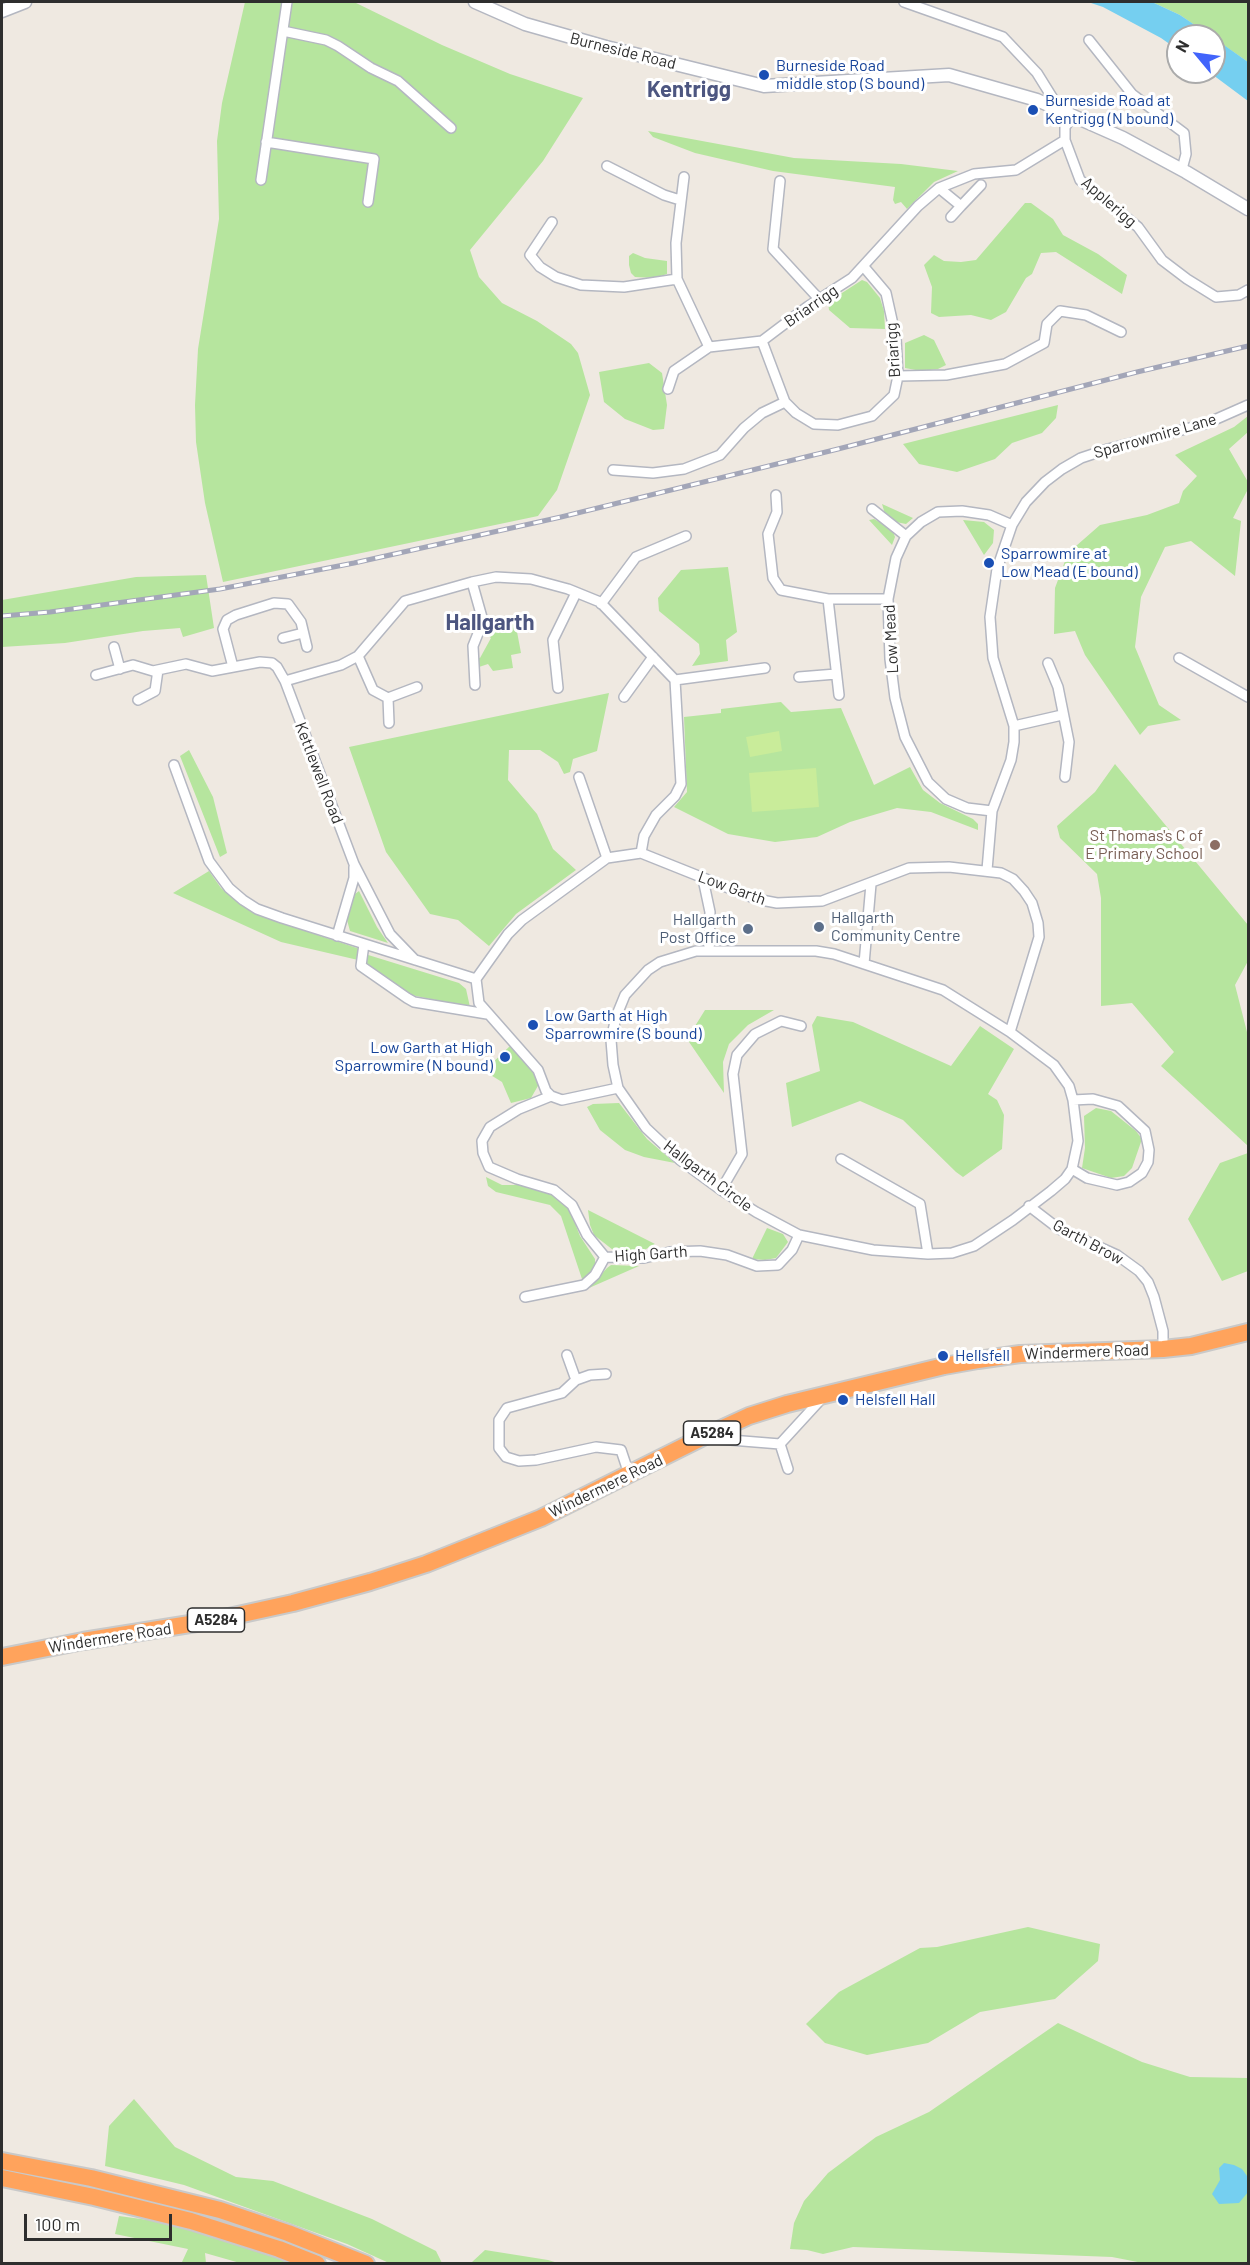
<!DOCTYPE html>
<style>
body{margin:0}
#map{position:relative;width:1250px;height:2265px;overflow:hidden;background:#efe9e1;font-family:Barlow,sans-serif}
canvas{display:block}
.frame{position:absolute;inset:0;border:3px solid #2e2e2e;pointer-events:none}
.north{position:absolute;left:1166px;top:24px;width:60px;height:60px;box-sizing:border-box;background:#fff;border:2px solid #ababab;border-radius:50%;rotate:299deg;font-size:16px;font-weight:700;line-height:24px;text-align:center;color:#2e2e2e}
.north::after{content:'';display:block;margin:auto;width:21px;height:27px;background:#4264fb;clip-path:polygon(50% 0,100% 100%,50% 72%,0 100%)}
.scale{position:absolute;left:24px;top:2214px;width:148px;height:27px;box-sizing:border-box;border:3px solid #2e2e2e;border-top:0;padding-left:8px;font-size:18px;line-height:21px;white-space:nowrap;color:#2e2e2e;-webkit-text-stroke:4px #fff;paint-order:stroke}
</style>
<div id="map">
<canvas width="1250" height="2265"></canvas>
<div class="frame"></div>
<div class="north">N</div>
<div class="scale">100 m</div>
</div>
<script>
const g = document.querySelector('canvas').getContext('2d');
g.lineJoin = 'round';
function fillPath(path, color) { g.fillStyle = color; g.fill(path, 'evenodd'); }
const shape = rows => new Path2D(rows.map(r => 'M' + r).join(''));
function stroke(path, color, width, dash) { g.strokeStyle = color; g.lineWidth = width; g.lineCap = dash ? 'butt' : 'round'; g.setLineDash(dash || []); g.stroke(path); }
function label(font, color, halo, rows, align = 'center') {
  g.font = font + ' Barlow,sans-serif'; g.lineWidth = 6; g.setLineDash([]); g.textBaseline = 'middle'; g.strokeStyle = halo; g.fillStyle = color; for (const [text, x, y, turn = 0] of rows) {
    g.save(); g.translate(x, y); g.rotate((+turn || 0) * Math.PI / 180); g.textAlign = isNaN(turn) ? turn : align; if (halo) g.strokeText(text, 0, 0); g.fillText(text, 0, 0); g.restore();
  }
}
fillPath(shape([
 [245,2,354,2,442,45,510,74,583,98,543,161,470,250,479,277,502,303,537,321,571,344,578,353,590,395,557,490,538,516,223,582,205,503,196,442,195,405,198,349,219,219,217,141,222,103],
 [1152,2,1248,2,1248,62,1180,15],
 [648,131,794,158,901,164,958,171,934,182,907,209,901,202,895,204,893,200,895,187,773,171,695,153,653,137],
 [1025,203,1031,203,1053,219,1063,235,1098,254,1127,275,1122,294,1056,252,1041,253,1032,274,1026,278,1006,312,991,320,971,315,939,317,931,313,932,287,924,265,934,255,944,261,961,262,976,260],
 [633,253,645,258,667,261,667,274,655,278,635,277,631,273,629,265,629,256],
 [862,280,867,282,880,298,884,311,885,329,850,328,829,310,828,302],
 [924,335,934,340,946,365,938,369,921,371,905,368,905,343],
 [649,363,662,373,667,405,664,429,653,430,625,419,604,402,599,372],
 [1058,405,1056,418,1042,433,1012,443,995,459,957,472,919,464,903,444],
 [1248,416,1248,432,1229,449,1248,482,1248,489,1233,518,1241,521,1235,576,1191,541,1165,547,1141,597,1135,647,1159,705,1181,720,1148,726,1140,735,1085,655,1075,631,1054,634,1055,588,1068,553,1100,525,1147,515,1179,503,1183,491,1197,476,1175,455,1234,427],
 [882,504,913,518,906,524,896,522,885,514],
 [874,519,892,529,895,537,892,545,869,520],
 [963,520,984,522,994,530,993,543,984,555],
 [728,567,737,632,726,640,728,661,692,666,700,654,699,644,659,611,658,598,681,570],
 [206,575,214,628,183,637,180,628,143,631,65,643,2,647,2,600,136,577],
 [515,621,521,653,511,655,513,668,493,671,488,664,479,667,476,665,475,656,480,658,491,638,483,632,484,624],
 [609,693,597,751,573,759,570,772,564,774,558,762,540,750,509,750,508,780,537,814,553,849,576,870,516,914,489,946,458,920,430,914,386,852,349,747],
 [781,702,791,712,841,708,874,785,910,767,923,790,940,803,973,819,978,824,978,830,931,812,897,808,850,822,817,837,775,842,728,834,674,807,687,792,684,717,721,713,721,709],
 [189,750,213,797,227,853,220,857,180,756],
 [1115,764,1248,925,1248,961,1235,985,1248,1036,1248,1146,1161,1066,1174,1052,1132,1003,1101,1006,1101,898,1097,874,1060,838,1057,826,1095,792],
 [209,871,221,888,238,902,260,916,360,949,358,960,281,942,173,893],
 [359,891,377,927,388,943,350,931,347,920,355,894],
 [365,954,459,983,466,989,470,1007,411,995,364,964],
 [705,1010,774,1010,748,1025,729,1044,723,1062,724,1093,687,1039],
 [817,1016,853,1022,951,1066,980,1026,1014,1049,988,1094,997,1100,1004,1115,1002,1149,963,1177,956,1172,903,1120,860,1101,792,1127,786,1083,820,1071,812,1025],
 [510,1046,533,1071,539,1084,531,1098,511,1103,502,1082,489,1074,487,1068],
 [619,1103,647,1139,675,1163,644,1157,625,1150,600,1130,587,1107,593,1104],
 [1096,1108,1111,1111,1136,1131,1142,1139,1132,1168,1124,1176,1111,1178,1082,1168,1085,1148,1084,1116],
 [1248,1153,1248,1271,1222,1281,1188,1219,1220,1163],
 [486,1177,502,1185,521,1185,555,1195,569,1208,580,1236,595,1259,595,1267,590,1275,582,1279,561,1216,550,1205,496,1192,488,1186],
 [588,1210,655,1244,639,1253,613,1250,594,1235,590,1225],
 [767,1228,783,1234,788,1242,776,1258,765,1260,752,1259],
 [611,1265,639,1266,589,1288,607,1268],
 [1028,1927,1100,1944,1098,1961,1055,1999,980,2012,928,2043,867,2055,825,2043,806,2024,839,1992,920,1948,937,1947],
 [1058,2023,1142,2062,1190,2077,1248,2078,1248,2263,1148,2264,1112,2257,853,2247,823,2254,807,2250,790,2249,794,2223,804,2201,828,2173,876,2137,929,2112],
 [134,2099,175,2147,236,2177,273,2181,372,2219,436,2251,442,2263,389,2263,347,2244,184,2185,105,2166,109,2126],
 [119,2216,156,2221,226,2239,296,2263,240,2263,205,2253,206,2263,171,2263,182,2262,188,2249,115,2234],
 [485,2250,548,2260,558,2263,474,2263,472,2262]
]), '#b6e59e');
fillPath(shape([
 [779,731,782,751,750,757,746,737],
 [816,768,819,807,752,812,749,773]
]), '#c9ec9a');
fillPath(shape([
 [1088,2,1152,2,1180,15,1211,36,1178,36,1178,50,1161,38,1103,7],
 [1214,38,1248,62,1248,101,1209,72,1214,72],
 [1224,2163,1234,2165,1242,2169,1247,2176,1248,2192,1239,2203,1219,2204,1212,2194,1220,2180,1219,2168]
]), '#75cff0');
const street = shape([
 [904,2,1003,37,1037,73,1060,110],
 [283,31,326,40,338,46,371,68,398,81,451,128],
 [1089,40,1132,94,1184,133,1186,154,1182,169],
 [1073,116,1065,127,1065,140,1080,180,1138,227,1162,260,1187,279,1216,297,1239,295,1248,290],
 [266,142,374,159,368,202],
 [607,166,664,195,680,200],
 [684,177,676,243,677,279,709,347],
 [261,180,287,2],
 [780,181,773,249,820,300],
 [939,188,961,206,981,185],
 [951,217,961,206],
 [552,222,530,255,540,267,556,277,581,285,624,287,677,279],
 [762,341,785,402,796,413,814,424,838,425,872,416,894,395,898,376,896,338,886,293,864,267],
 [898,376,946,375,1005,364,1044,343,1047,324,1060,311,1086,315,1121,332],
 [668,389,674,371,709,347,762,341,807,307,852,278,918,206,939,188,974,174,1016,170,1065,140],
 [613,470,653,473,684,469,720,455,744,428,762,413,785,402],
 [776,495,777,512,768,534,773,578,781,590,828,599,888,599],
 [872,509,906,536],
 [472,582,483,621,473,646,475,685],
 [828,599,839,695],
 [601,604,636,557,686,536],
 [283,638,303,633],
 [114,647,120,669],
 [358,656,373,690,388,698,389,723],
 [1179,658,1248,697],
 [1048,663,1058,687,1069,742,1065,777],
 [233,667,223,629,227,620,236,615,274,603,288,604,301,622,307,647],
 [96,675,133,665,153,671,186,664,212,671,260,662,272,663,277,667,285,681,354,864,390,934,415,960],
 [799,677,836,674],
 [675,680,765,668],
 [285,681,341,665,358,656,405,601,472,582,496,577,531,579,568,589,600,602,675,680,681,784,675,796,656,815,644,836,641,853],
 [558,688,553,640,576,593],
 [624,697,653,657],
 [388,698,417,687],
 [138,700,155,691,158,670],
 [1014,726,1062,715],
 [174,765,209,861,229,888,243,900,257,909,282,918,476,979],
 [579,777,607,858],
 [992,811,967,808,946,799,928,782,905,737,895,698,890,659,888,599,896,558,906,536,921,522,938,512,962,511,989,515,1012,525],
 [987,870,992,811,1011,760,1014,742,1014,726,993,658,990,617,997,569,1012,525,1026,502,1045,482,1062,469,1081,458,1108,449,1205,424,1248,405],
 [703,879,710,912,709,951],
 [337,936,354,878,354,867],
 [364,944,361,966,407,998,414,1002,487,1014],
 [696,951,816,951,834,954,943,990,1010,1032,1054,1065,1069,1086,1073,1100,1078,1141,1072,1169,1065,1179,1051,1191,1013,1220,974,1246,952,1253,928,1254,873,1250,799,1235,756,1212,721,1190,680,1160,646,1128,618,1088,613,1065,611,1040,616,1017,625,995,648,970,660,962,696,951],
 [864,964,871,884],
 [618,1088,562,1100,551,1096,519,1109,490,1127,482,1141,483,1153,489,1167,517,1179,554,1190,572,1205,587,1235,605,1257,644,1258,670,1252,700,1251,727,1255,757,1266,778,1265,792,1250,799,1235],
 [551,1096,546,1091,538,1070,479,1003,476,979,508,934,522,920,607,858,641,853,756,899,777,903,822,901,909,868,949,867,1001,873,1013,879,1024,891,1032,903,1038,923,1039,937,1010,1032],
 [841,1159,920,1204,928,1254],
 [1072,1169,1087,1178,1117,1185,1129,1182,1142,1173,1148,1162,1149,1150,1145,1131,1118,1106,1093,1099,1073,1100],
 [721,1190,742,1154,733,1074,737,1055,755,1034,781,1021,801,1026],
 [1029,1206,1059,1229,1117,1255,1139,1271,1148,1282,1154,1297,1163,1331,1163,1349],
 [525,1297,584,1285,595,1275,605,1257],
 [567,1355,576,1380],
 [606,1374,590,1375,576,1380,562,1393,507,1408,499,1420,499,1448,506,1457,519,1461,536,1460,596,1447,621,1450,626,1465,630,1468,632,1473],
 [706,1438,780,1444,824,1396],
 [780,1444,788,1469]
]);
const secondary = shape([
 [475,2,525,24,606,47,764,86,949,75,1037,100,1123,138,1186,172,1248,209],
 [2,11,25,2]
]);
const highway = shape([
 [2,1657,83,1641,215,1620,293,1603,370,1582,426,1564,541,1518,701,1438,749,1416,787,1404,944,1366,978,1360,1020,1354,1163,1349,1191,1346,1248,1332],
 [2,2161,91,2178,220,2210,288,2233,366,2264],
 [2,2178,94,2197,191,2221,279,2249,317,2264]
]);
stroke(street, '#b4b7c1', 12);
stroke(secondary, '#b4b7c1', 15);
stroke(highway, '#c9c9c9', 20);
stroke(street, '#fff', 9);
stroke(secondary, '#fff', 12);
stroke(highway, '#ffa35c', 16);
const rail = shape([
 [2,616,50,612,220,589,354,563,561,517,838,449,1137,372,1248,346]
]);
stroke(rail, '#a3a6b8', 5);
stroke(rail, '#fff', 3, [9]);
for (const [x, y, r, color] of [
 [764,75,6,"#1a4fb4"],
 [1033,110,6,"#1a4fb4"],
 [989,563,6,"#1a4fb4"],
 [1215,845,6,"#8d6e63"],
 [819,927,6,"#5c6f8a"],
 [748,929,6,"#5c6f8a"],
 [533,1025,6,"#1a4fb4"],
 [505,1057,6,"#1a4fb4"],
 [943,1356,6,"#1a4fb4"],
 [843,1400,6,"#1a4fb4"]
]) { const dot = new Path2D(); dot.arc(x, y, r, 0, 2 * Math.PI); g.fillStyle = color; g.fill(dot); stroke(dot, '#fff', 2); }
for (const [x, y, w] of [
 [712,1433,57],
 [216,1620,57]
]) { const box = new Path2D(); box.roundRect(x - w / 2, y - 12, w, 24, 4.5); g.fillStyle = '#fff'; g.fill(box); stroke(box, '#2e2e2e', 1.5); }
label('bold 15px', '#2e2e2e', null, [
 ["A5284",712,1433],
 ["A5284",216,1620]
]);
label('16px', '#2e2e2e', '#fff', [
 ["Burneside Road",623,51,14],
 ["Applerigg",1109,202,41],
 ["Briarrigg",811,306,-35],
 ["Briarigg",893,350,-94],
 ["Sparrowmire Lane",1155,436,-16],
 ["Low Mead",891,639,-93],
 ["Kettlewell Road",319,773,69],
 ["Low Garth",732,888,20],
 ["Hallgarth Circle",708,1176,37],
 ["Garth Brow",1088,1242,28],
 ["High Garth",651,1254,-4],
 ["Windermere Road",1087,1352,-2],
 ["Windermere Road",606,1486,-26],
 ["Windermere Road",110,1638,-9]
]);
label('16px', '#164399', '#fff', [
 ["Burneside Road",776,66],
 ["middle stop (S bound)",776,84],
 ["Burneside Road at",1045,101],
 ["Kentrigg (N bound)",1045,119],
 ["Sparrowmire at",1001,554],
 ["Low Mead (E bound)",1001,572],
 ["Low Garth at High",545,1016],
 ["Sparrowmire (S bound)",545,1034],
 ["Low Garth at High",493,1048,"right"],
 ["Sparrowmire (N bound)",493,1066,"right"],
 ["Hellsfell",955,1356],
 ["Helsfell Hall",855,1400]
], 'left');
label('16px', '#785e54', '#fff', [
 ["St Thomas's C of",1203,836],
 ["E Primary School",1203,854]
], 'right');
label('16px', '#4e5e75', '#fff', [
 ["Hallgarth",831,918],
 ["Community Centre",831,936],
 ["Hallgarth",736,920,"right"],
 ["Post Office",736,938,"right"]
], 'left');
label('bold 22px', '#4d5680', '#fff', [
 ["Kentrigg",689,90],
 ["Hallgarth",490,623]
]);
</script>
